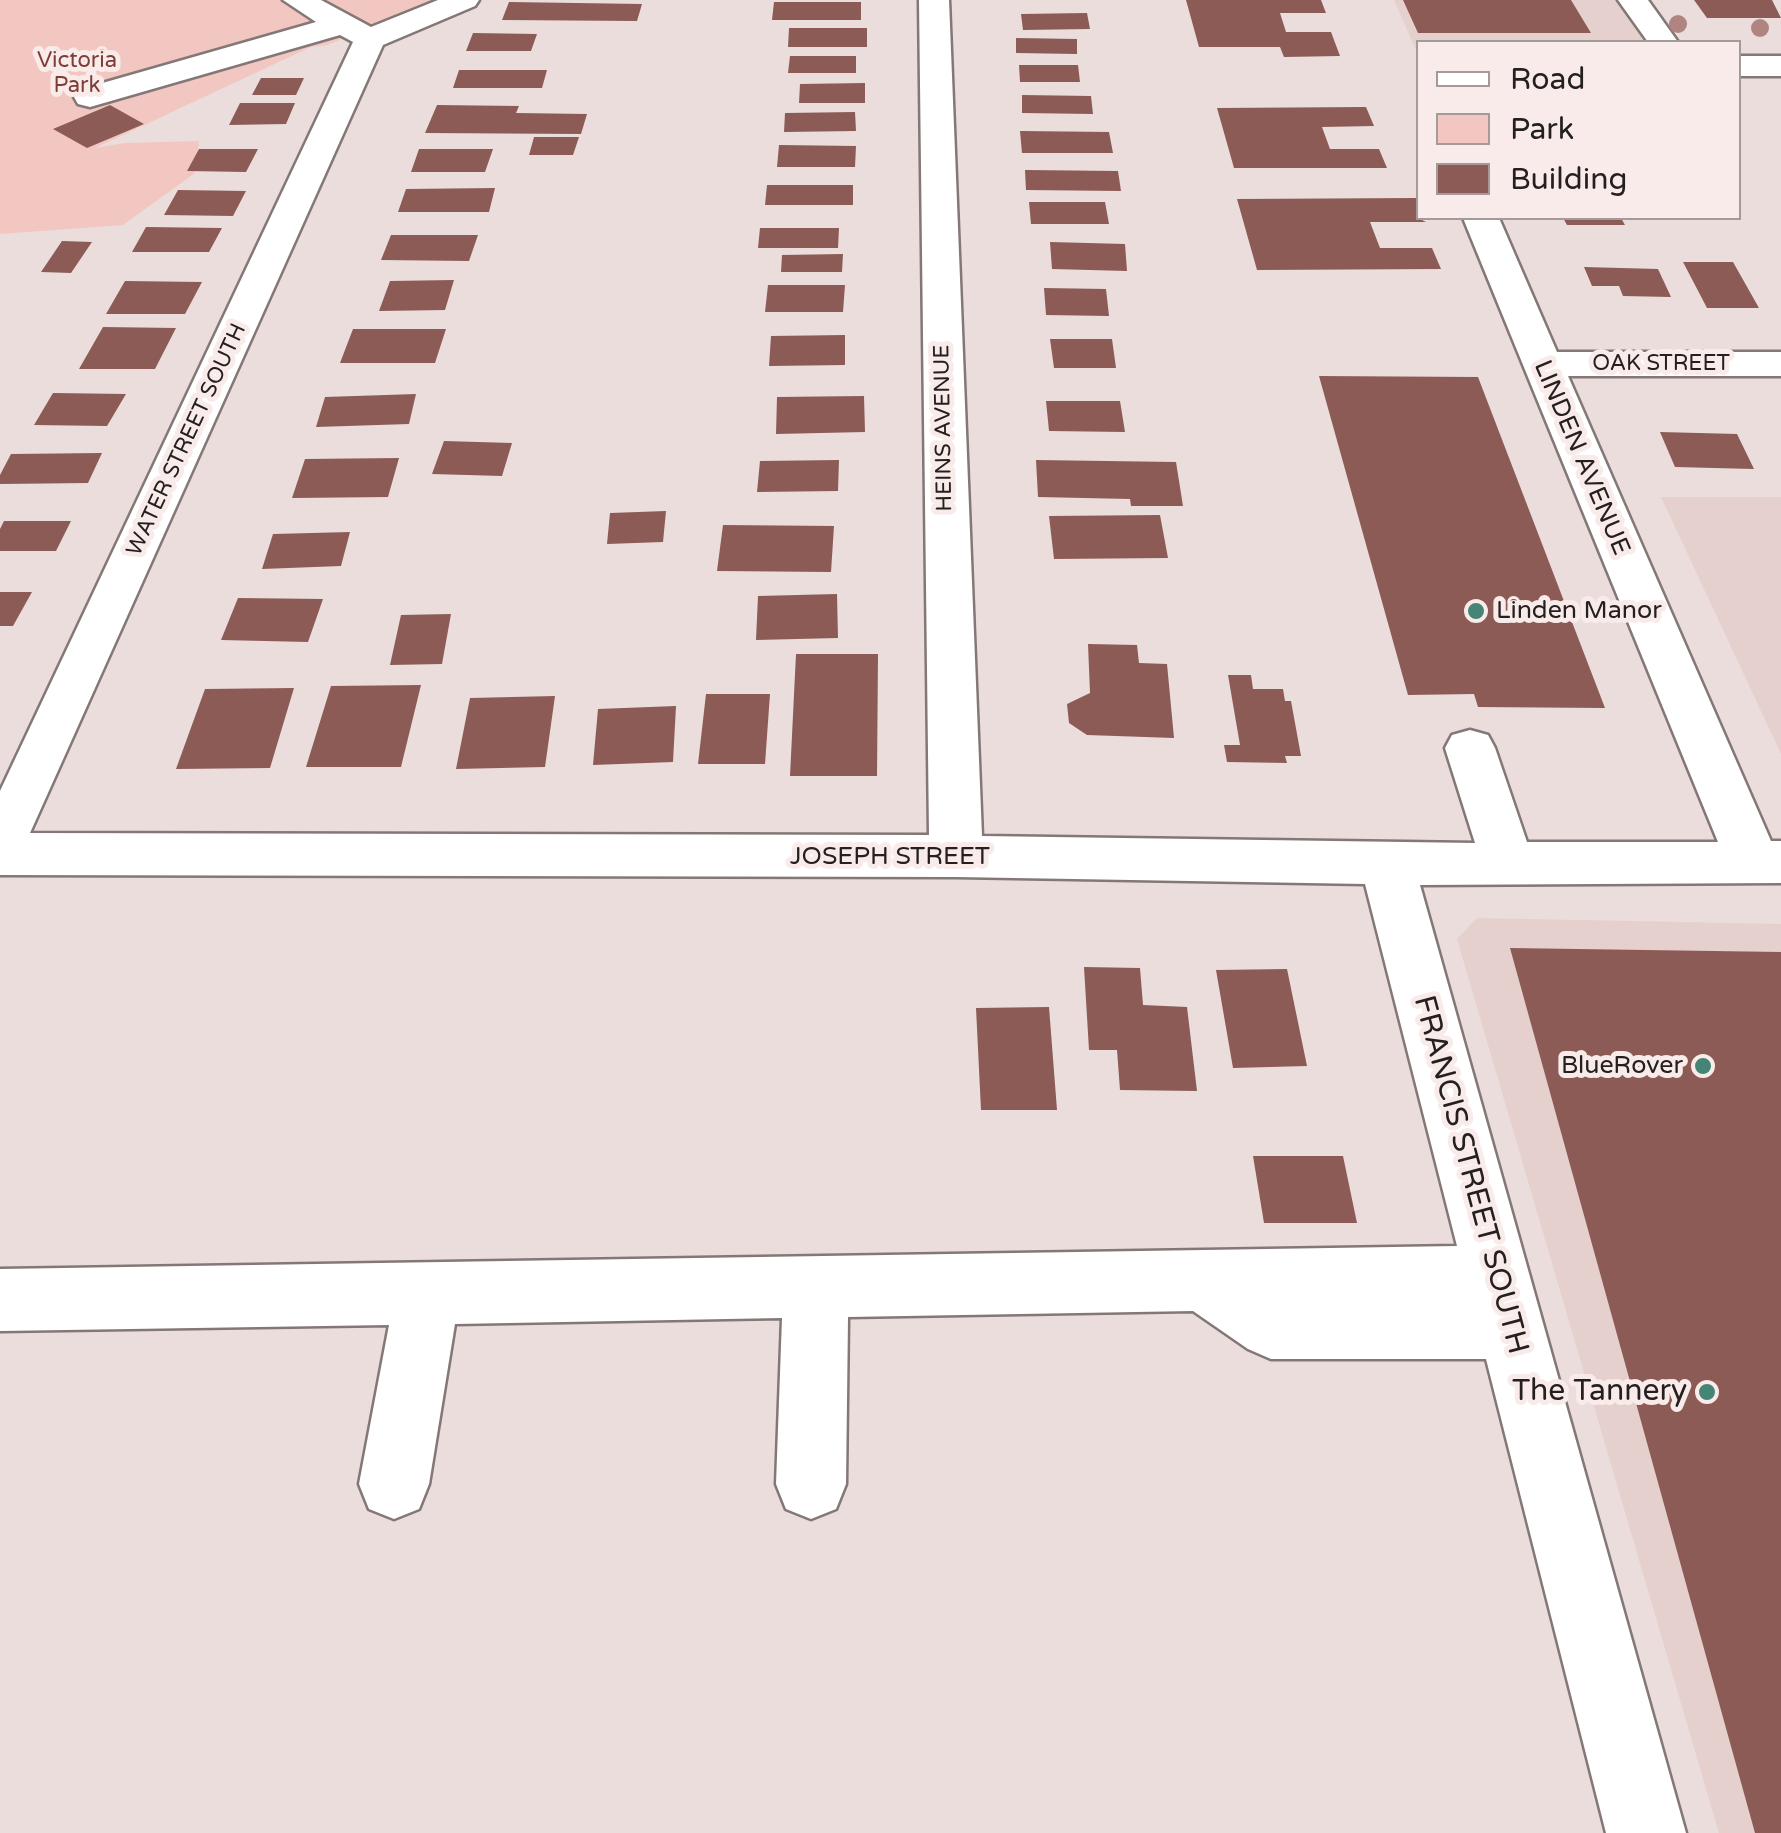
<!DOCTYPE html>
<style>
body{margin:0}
#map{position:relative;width:1781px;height:1833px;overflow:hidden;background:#eadddc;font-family:"Varela Round",sans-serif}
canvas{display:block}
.legend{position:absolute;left:1416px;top:40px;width:325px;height:180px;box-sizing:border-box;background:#f8ebe9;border:2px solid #a49a99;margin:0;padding:12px 18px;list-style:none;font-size:30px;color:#252020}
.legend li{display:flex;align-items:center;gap:20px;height:50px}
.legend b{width:50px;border:2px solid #a49a99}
</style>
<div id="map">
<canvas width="1781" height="1833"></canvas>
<ul class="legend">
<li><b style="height:12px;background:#fff"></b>Road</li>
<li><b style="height:28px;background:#f2c7c2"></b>Park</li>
<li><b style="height:28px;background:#8c5b56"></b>Building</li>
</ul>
</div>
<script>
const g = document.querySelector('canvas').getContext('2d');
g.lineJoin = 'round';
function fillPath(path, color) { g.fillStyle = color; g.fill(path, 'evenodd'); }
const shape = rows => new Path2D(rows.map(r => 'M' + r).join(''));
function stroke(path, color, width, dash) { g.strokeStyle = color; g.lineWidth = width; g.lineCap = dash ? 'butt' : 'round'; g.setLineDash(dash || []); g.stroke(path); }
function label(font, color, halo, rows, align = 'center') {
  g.font = font + ' "Varela Round",sans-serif'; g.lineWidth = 10; g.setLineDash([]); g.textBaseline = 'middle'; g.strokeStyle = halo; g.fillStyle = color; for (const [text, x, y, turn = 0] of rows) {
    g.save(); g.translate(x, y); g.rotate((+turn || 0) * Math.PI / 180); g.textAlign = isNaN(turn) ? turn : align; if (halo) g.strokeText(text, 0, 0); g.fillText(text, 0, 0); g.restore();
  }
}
fillPath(shape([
 [1394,0,1618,0,1646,42,1418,42,1418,48,1415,48],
 [1661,497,1781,497,1781,754],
 [1477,918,1781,924,1781,1833,1719,1833,1457,939]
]), '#e5d0cd');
fillPath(shape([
 [0,0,438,0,327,45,311,47,95,148,125,143,199,141,195,173,123,225,0,234]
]), '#f2c7c2');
fillPath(shape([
 [1186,0,1321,0,1326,13,1280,13,1286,32,1331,32,1340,56,1284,57,1280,47,1199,47],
 [1403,0,1571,0,1591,33,1418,33],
 [1694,0,1772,0,1781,18,1707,18],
 [509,2,642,4,637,21,502,20],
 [774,2,861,2,861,20,772,20],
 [1087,13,1090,29,1023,30,1021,14],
 [789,28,867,28,867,47,788,47],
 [473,33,537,34,531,51,466,51],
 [1016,38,1077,39,1077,54,1016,53],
 [790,56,856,56,856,73,788,73],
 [1019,65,1078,65,1080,82,1020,82],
 [459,70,547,70,542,88,453,88],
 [261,78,304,78,296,95,252,95],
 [865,83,865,103,799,103,800,84],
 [1022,95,1091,96,1093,114,1022,113],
 [240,103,295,103,286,124,229,125],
 [110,105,144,124,87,148,53,129],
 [437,105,519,106,516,113,587,114,581,134,425,133],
 [1366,107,1374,126,1322,127,1330,149,1379,149,1387,168,1234,168,1217,108],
 [855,112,856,131,784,132,785,113],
 [1020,131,1109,132,1113,153,1022,153],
 [534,137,579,137,573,155,529,155],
 [779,145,856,146,855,167,777,167],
 [199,149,258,149,246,172,187,171],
 [419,149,493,149,485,172,411,172],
 [1025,170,1118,171,1121,191,1026,190],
 [767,185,853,185,853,205,765,205],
 [495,188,489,212,398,212,406,189],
 [178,190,246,191,233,216,164,215],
 [1416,198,1418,218,1426,222,1370,222,1380,248,1432,248,1441,269,1257,270,1237,199],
 [1029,202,1105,202,1109,224,1031,224],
 [1563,218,1621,218,1625,225,1567,225],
 [146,227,222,228,209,252,132,252],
 [760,228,839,228,838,248,758,248],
 [391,235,478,235,469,261,381,260],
 [62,241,92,242,71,273,41,272],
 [1050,242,1125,244,1127,271,1052,269],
 [843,254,842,272,781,272,782,255],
 [1683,262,1733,262,1759,308,1707,308],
 [1584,267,1658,269,1671,297,1623,296,1619,286,1592,286],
 [454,280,445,310,379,311,390,281],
 [125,281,202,282,185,314,106,314],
 [768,285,845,285,843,312,765,312],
 [1044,288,1106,289,1109,316,1046,315],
 [103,327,176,328,155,369,79,369],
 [353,329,446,329,435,363,340,363],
 [845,335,845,365,769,366,771,336],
 [1050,339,1112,339,1116,368,1054,368],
 [1319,376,1478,377,1605,708,1478,707,1474,694,1408,695],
 [53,393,126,394,107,426,34,425],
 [416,394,409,424,316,427,325,397],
 [864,396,865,432,776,434,777,397],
 [1046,401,1120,401,1125,432,1049,431],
 [1660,432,1737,434,1754,469,1675,467],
 [444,441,512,443,502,476,432,474],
 [102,453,88,483,0,484,0,475,11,454],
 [399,458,388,497,292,498,305,459],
 [839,460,838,491,757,492,760,461],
 [1036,460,1176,462,1183,506,1131,506,1130,499,1038,497],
 [666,511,663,542,607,544,610,513],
 [1160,515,1168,558,1054,559,1049,516],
 [4,521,71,521,56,551,0,551,0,529],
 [723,525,834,526,831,572,717,571],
 [350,532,341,566,262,569,273,534],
 [0,592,32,592,13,626,0,626],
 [837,594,838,638,756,640,758,596],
 [238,598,323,599,308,642,221,640],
 [451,614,442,664,390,665,401,615],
 [1088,644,1137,645,1139,663,1167,664,1174,738,1087,735,1069,723,1067,704,1090,693],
 [796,654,878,654,877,776,790,776],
 [1228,675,1251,675,1253,689,1283,689,1285,701,1291,701,1301,756,1285,756,1287,763,1227,762,1224,745,1240,745],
 [421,685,401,767,306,767,331,686],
 [294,688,270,768,176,769,205,689],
 [706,694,770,694,765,764,698,764],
 [555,696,545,767,456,769,470,698],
 [676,706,673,762,593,765,598,709],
 [1510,948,1781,952,1781,1833,1755,1833],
 [1084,967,1140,968,1143,1005,1187,1007,1197,1091,1120,1090,1117,1050,1089,1050],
 [1287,969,1307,1066,1233,1068,1216,970],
 [1049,1007,1057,1110,981,1110,976,1008],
 [1253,1156,1343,1156,1357,1223,1264,1223]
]), '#8c5b56');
const minor = shape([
 [283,0,321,0,371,27,438,0,479,0,475,6,383,45,30,833,929,835,919,0,949,0,982,836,1475,843,1445,748,1452,735,1470,730,1488,735,1495,748,1527,842,1718,842,1463,218,1499,218,1557,352,1781,352,1781,376,1568,376,1771,841,1781,841,1781,883,1420,885,1686,1833,1606,1833,1486,1359,1271,1359,1248,1349,1193,1311,848,1317,846,1484,836,1509,811,1519,786,1509,776,1484,782,1318,455,1324,429,1484,419,1509,394,1519,369,1509,359,1484,389,1325,0,1331,0,1269,1457,1246,1365,884,956,877,0,875,0,791,353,42,340,35,90,107,78,104,74,97,78,90,316,22,283,0],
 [1618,0,1648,0,1678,42,1648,42,1618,0],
 [1738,56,1781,56,1781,76,1738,76,1738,56]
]);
stroke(minor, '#837876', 5);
fillPath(minor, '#fff');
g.fillStyle = '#af8481';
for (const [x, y] of [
 [1678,24],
 [1760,28]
]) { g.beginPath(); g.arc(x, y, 9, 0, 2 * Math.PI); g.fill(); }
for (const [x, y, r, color] of [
 [1476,611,10,"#448575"],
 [1703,1066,10,"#448575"],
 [1707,1392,10,"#448575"]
]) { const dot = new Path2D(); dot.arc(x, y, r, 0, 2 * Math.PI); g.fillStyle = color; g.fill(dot); stroke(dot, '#f8ebe9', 4); }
label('22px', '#7f3b36', '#f8ebe9', [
 ["Victoria",77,61],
 ["Park",77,86]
]);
label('22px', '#252020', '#f8ebe9', [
 ["OAK STREET",1661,364],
 ["HEINS AVENUE",944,428,-91],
 ["WATER STREET SOUTH",187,440,-65]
]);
label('25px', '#252020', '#f8ebe9', [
 ["LINDEN AVENUE",1581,458,67],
 ["JOSEPH STREET",890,857]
]);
label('25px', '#252020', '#f8ebe9', [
 ["Linden Manor",1496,611],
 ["BlueRover",1683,1066,"right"]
], 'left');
label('30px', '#252020', '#f8ebe9', [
 ["FRANCIS STREET SOUTH",1470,1175,75]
]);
label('30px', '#252020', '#f8ebe9', [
 ["The Tannery",1687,1392]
], 'right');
</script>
